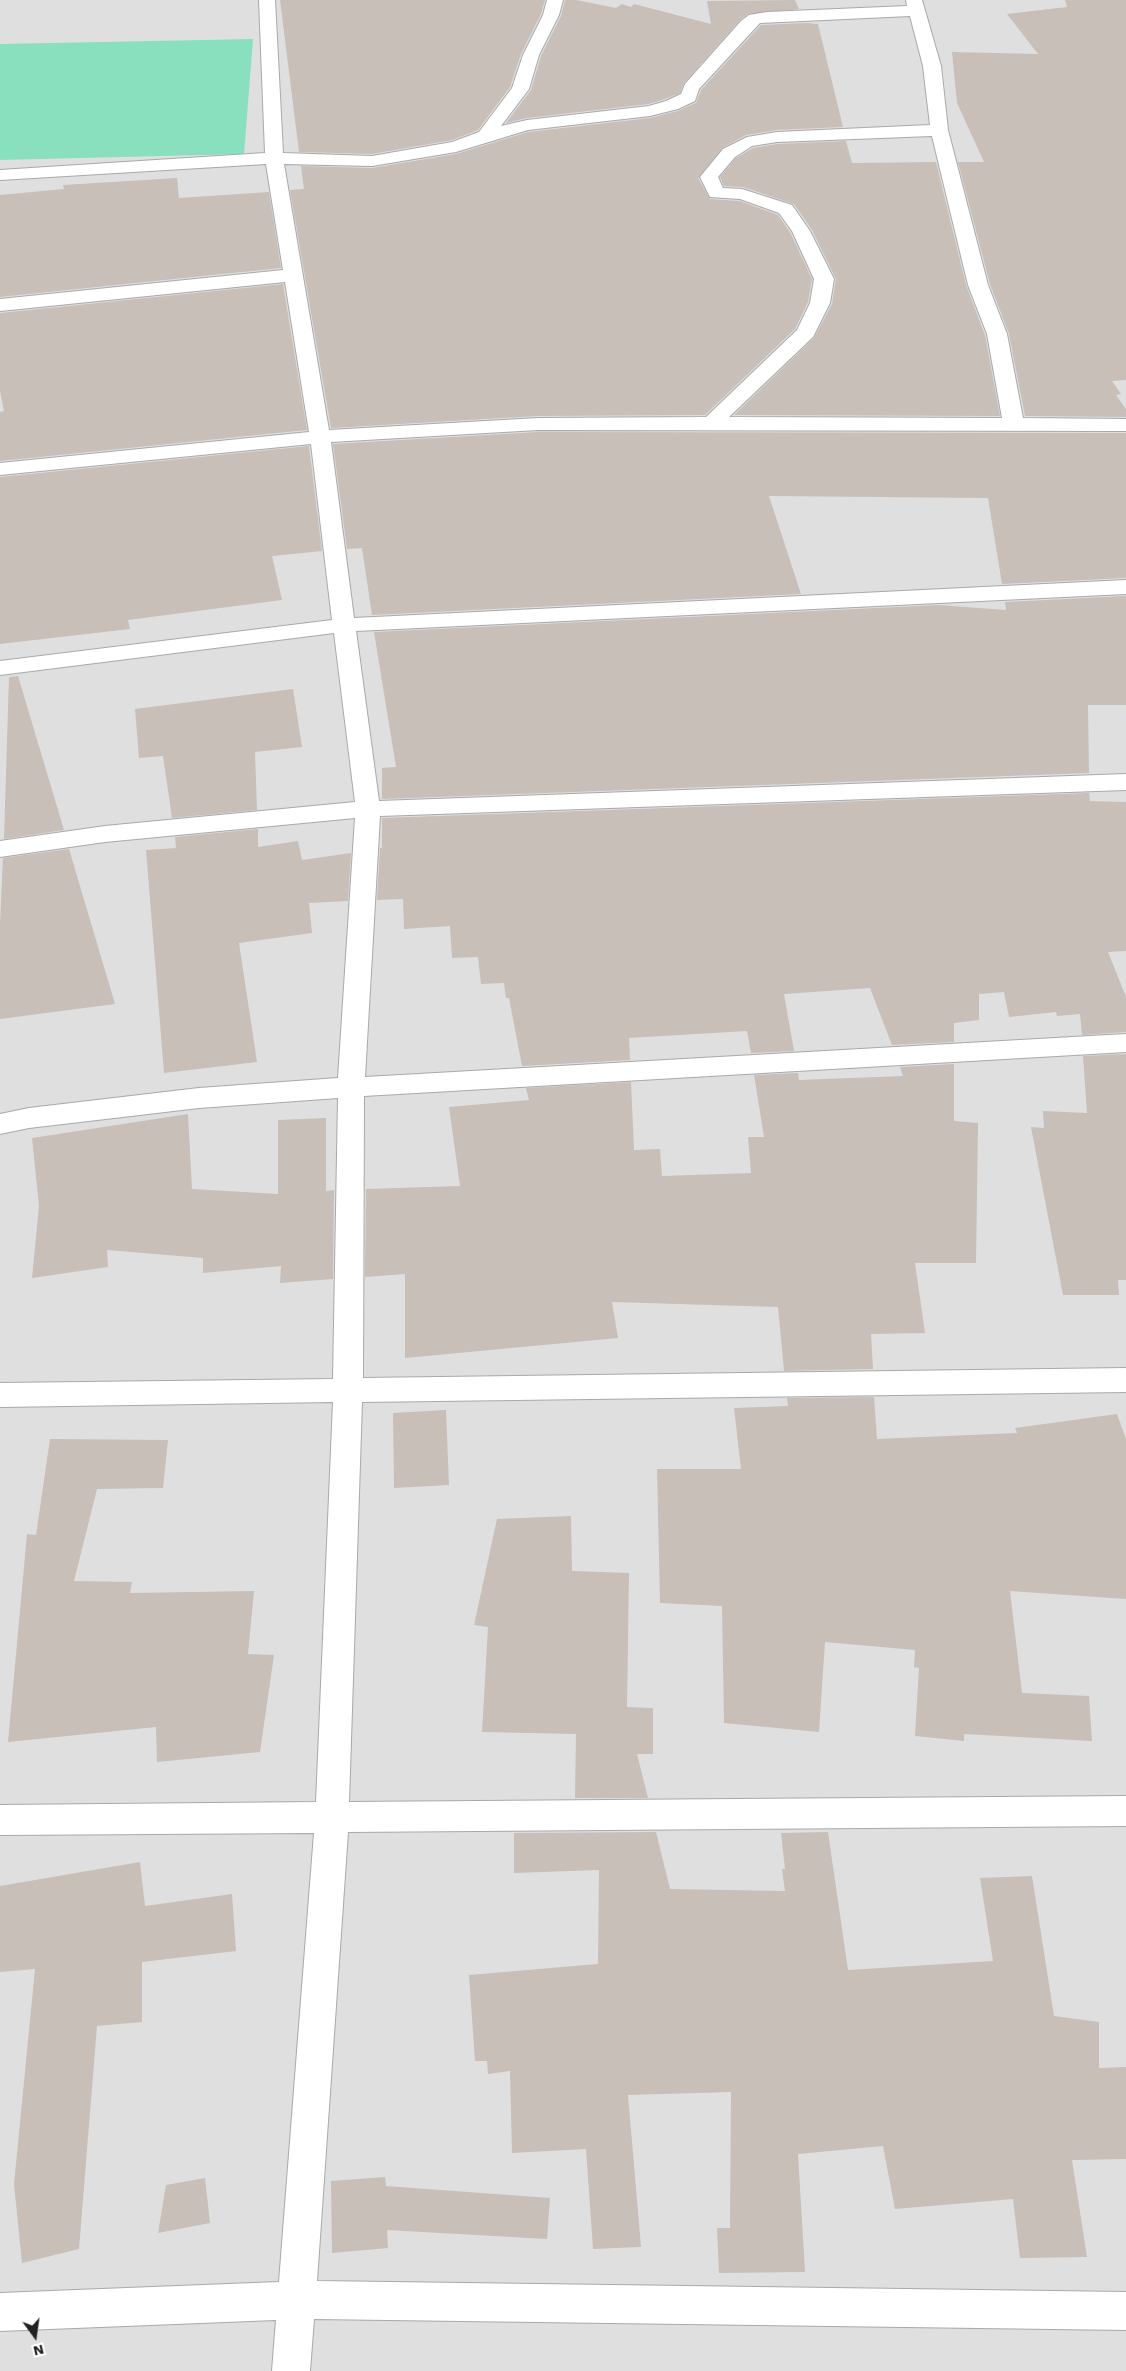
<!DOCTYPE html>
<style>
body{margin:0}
#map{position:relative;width:1126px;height:2371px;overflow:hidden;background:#f2efe9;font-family:"Work Sans",sans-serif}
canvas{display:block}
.north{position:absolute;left:10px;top:2311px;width:50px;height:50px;-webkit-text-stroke:4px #fff;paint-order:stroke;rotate:166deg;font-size:14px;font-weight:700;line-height:20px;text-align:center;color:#222}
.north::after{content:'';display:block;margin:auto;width:18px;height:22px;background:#222;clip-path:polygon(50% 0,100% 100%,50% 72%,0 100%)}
</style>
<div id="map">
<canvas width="1126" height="2371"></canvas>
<div class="north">N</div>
</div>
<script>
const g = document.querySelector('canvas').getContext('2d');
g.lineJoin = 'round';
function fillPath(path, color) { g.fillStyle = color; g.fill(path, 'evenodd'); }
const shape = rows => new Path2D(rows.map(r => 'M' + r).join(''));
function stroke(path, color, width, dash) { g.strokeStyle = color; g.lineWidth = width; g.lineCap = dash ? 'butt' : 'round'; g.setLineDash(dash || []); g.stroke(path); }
fillPath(shape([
 [0,0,1126,0,1126,2371,0,2371]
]), '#e0dfdf');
fillPath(shape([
 [253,39,244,154,0,160,0,44]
]), '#88e0be');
fillPath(shape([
 [280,0,545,0,541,14,521,54,510,87,478,130,452,140,372,154,299,152],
 [565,0,576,0,616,8,622,4,631,7,634,4,711,24,707,1,795,0,799,9,748,14,740,20,684,83,680,93,665,99,649,104,527,118,506,123,531,90,541,56,561,16],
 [1065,0,1126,0,1126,380,1112,381,1121,394,1116,395,1126,409,1126,417,1025,416,1009,334,990,284,958,162,984,162,957,103,952,52,1038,54,1007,14,1067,7],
 [806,23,818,24,843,127,777,130,746,135,722,148,698,178,710,199,740,201,778,215,790,232,812,279,808,302,795,329,705,415,538,416,331,428,290,190,304,189,301,166,372,168,456,154,528,132,650,118,678,111,696,103,701,90,761,25],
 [846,141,852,163,936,162,966,285,985,335,1000,416,734,415,814,338,832,304,836,279,812,230,794,204,743,187,724,186,720,177,736,158,753,148,777,144],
 [177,178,179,198,269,192,281,268,0,297,0,195,64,189,63,185],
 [283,284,307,430,0,461,0,412,4,411,0,391,0,313],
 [538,432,1126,433,1126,578,1002,584,988,498,769,496,801,594,372,615,362,548,347,549,333,444],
 [309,446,322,551,272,556,282,600,128,620,130,629,0,644,0,477],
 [1126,596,1126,705,1088,705,1089,773,382,799,382,768,396,767,374,632,939,605,1006,610,1005,602],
 [18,676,64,830,4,839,9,677],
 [293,689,302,747,255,752,257,810,172,818,163,756,139,758,135,709],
 [1089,793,1090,801,1126,802,1126,951,1108,952,1126,997,1126,1032,1082,1035,1080,1014,1057,1016,1056,1012,1009,1017,1004,992,979,994,979,1020,954,1023,954,1042,892,1045,870,988,784,994,794,1051,751,1053,747,1031,629,1038,630,1060,522,1066,509,998,506,998,504,983,481,984,478,957,452,958,450,926,404,929,403,899,377,900,380,848,382,848,382,818],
 [258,829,258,847,298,841,302,860,351,853,348,901,309,903,312,933,239,943,257,1062,164,1073,146,850,176,848,175,837],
 [69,849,115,1004,0,1019,0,924,3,858],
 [1126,1054,1126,1280,1118,1280,1119,1295,1063,1295,1031,1127,1044,1128,1043,1111,1087,1113,1083,1056],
 [954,1064,954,1121,978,1123,976,1263,915,1263,925,1333,871,1334,873,1369,784,1371,778,1307,612,1302,618,1338,405,1358,405,1274,365,1277,366,1189,460,1186,449,1107,529,1100,526,1088,631,1082,634,1150,660,1149,662,1176,751,1173,748,1137,764,1137,754,1075,798,1073,799,1080,903,1076,900,1067],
 [188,1114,192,1189,278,1194,278,1120,326,1118,326,1191,334,1190,333,1279,280,1283,281,1266,203,1273,203,1258,107,1250,108,1267,32,1278,39,1206,32,1138],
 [874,1397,877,1439,1017,1433,1015,1428,1117,1414,1126,1439,1126,1599,1010,1591,1022,1693,1089,1696,1092,1741,964,1734,964,1741,915,1736,919,1668,914,1667,915,1650,825,1642,819,1732,724,1723,722,1606,660,1603,657,1469,741,1469,734,1408,788,1406,787,1398],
 [446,1410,449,1485,394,1488,393,1413],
 [50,1439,168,1440,163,1488,97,1489,74,1581,132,1582,130,1593,254,1591,248,1654,274,1655,260,1752,157,1762,156,1727,8,1742,27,1534,36,1535],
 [571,1516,572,1571,629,1573,627,1707,653,1708,653,1754,637,1754,648,1798,575,1798,576,1734,482,1732,488,1627,474,1625,497,1519],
 [656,1832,670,1889,785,1891,782,1869,785,1869,781,1833,828,1832,848,1970,993,1961,980,1878,1032,1876,1054,2016,1099,2022,1099,2068,1126,2067,1126,2159,1072,2160,1087,2257,1020,2258,1013,2199,895,2209,883,2146,798,2154,805,2272,719,2273,717,2228,730,2228,731,2092,628,2095,641,2247,593,2249,586,2149,512,2153,510,2071,488,2074,487,2061,475,2061,469,1975,598,1964,599,1870,514,1873,514,1833],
 [140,1862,145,1906,232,1894,236,1951,142,1962,142,2022,97,2026,79,2249,22,2263,14,2184,35,1969,0,1972,0,1886],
 [385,2177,386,2186,550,2198,547,2239,387,2230,388,2248,332,2253,331,2181],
 [205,2178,210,2223,158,2233,166,2185]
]), '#c7bfb8');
const minor = shape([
 [259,0,275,0,283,153,372,156,452,142,479,132,512,88,523,55,543,15,547,0,563,0,559,15,539,55,529,89,501,126,527,120,649,106,666,101,681,94,685,84,741,21,749,15,767,12,907,6,906,0,922,0,941,66,948,130,988,285,1007,334,1023,418,1126,419,1126,431,538,430,331,442,354,618,1126,580,1126,594,356,631,379,801,1126,774,1126,790,380,816,365,1077,1126,1034,1126,1052,364,1096,363,1378,1126,1368,1126,1392,362,1402,349,1802,1126,1796,1126,1826,348,1832,317,2281,1126,2292,1126,2330,314,2319,310,2371,272,2371,276,2320,0,2331,0,2293,279,2282,314,1833,0,1835,0,1805,316,1802,333,1402,0,1407,0,1383,333,1379,338,1098,199,1108,29,1128,0,1134,0,1114,29,1108,199,1088,338,1078,355,818,105,842,0,857,0,841,105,826,355,802,334,633,0,675,0,661,332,620,311,444,0,475,0,463,309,432,285,282,0,311,0,299,283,270,266,164,0,180,0,170,265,153,259,0],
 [910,16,923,66,930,125,777,132,747,137,723,149,700,177,710,197,740,199,779,213,792,231,814,279,810,303,797,330,706,417,538,418,329,430,284,164,372,166,456,152,528,130,650,116,678,109,695,101,699,89,760,23,910,16],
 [932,136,968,285,987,334,1002,418,729,417,813,337,830,303,834,279,810,231,792,205,742,189,723,188,718,177,735,157,752,146,777,142,932,136]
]);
stroke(minor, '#a9a9a9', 2);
fillPath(minor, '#fff');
</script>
